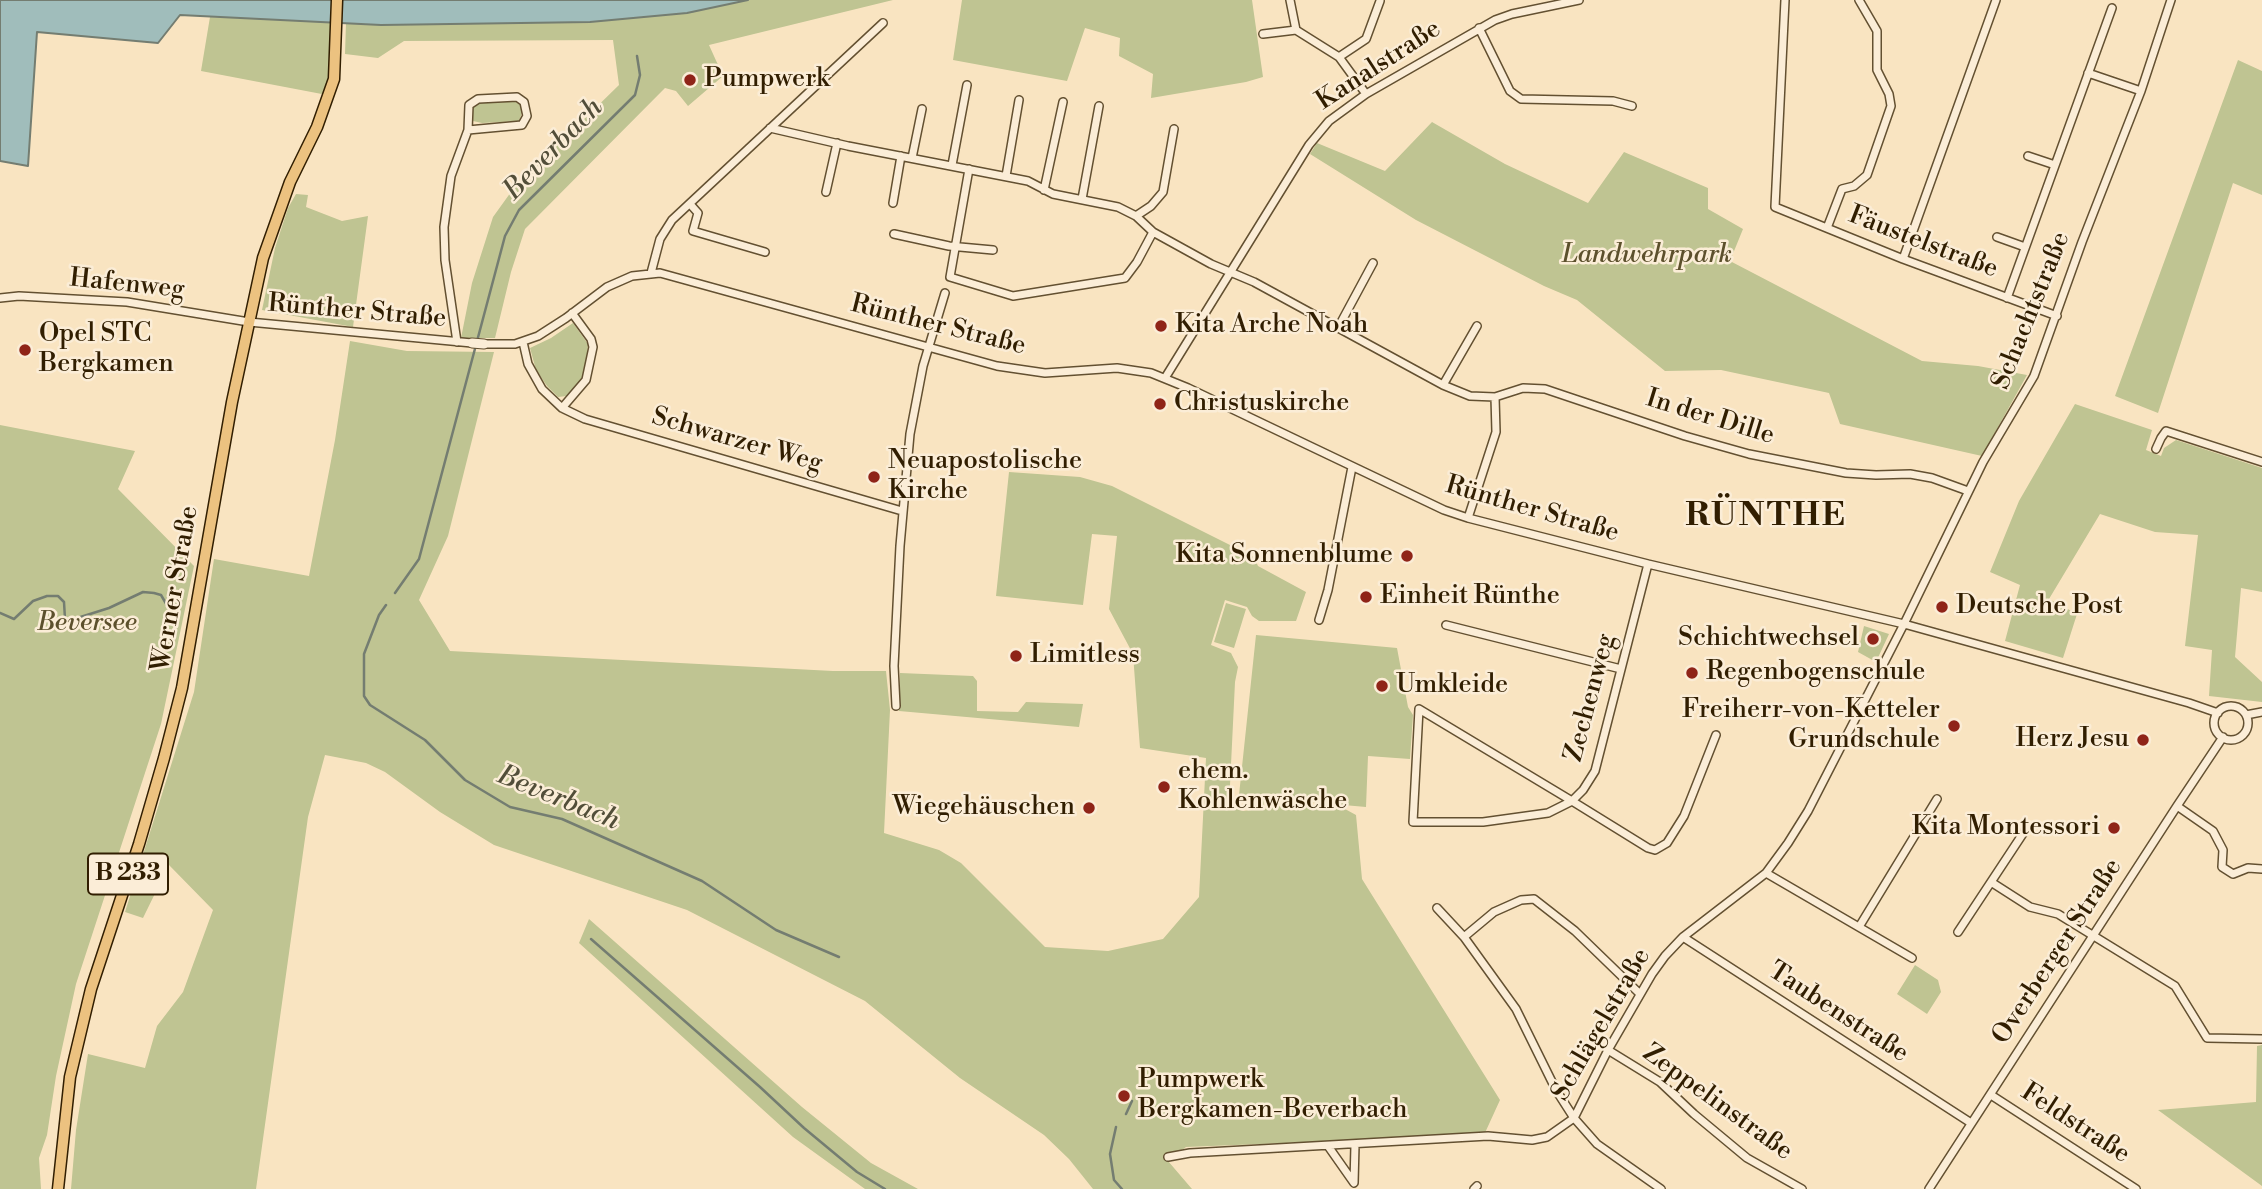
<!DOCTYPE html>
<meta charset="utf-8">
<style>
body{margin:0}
canvas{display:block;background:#f9e4c1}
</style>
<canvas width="2262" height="1189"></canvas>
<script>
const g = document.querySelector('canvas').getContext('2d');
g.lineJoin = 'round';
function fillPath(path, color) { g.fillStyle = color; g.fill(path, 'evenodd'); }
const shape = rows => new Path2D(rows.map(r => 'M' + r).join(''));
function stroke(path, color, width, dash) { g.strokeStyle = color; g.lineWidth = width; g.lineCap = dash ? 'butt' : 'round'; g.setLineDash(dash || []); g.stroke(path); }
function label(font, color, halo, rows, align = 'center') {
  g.font = font + ' "Libre Bodoni",serif'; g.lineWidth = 5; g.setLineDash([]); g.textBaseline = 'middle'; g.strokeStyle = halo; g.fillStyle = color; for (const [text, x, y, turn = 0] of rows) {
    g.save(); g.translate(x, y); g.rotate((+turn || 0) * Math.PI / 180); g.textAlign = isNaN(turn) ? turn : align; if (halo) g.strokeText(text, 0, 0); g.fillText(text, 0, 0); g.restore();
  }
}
fillPath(shape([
 [748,0,893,0,709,45,723,76,688,106,676,91,665,88,525,229,511,272,495,338,461,338,472,283,493,217,511,192,530,172,619,85,613,40,404,41,378,58,345,54,346,23,491,24,687,13],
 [962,0,1252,0,1263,77,1246,82,1151,98,1153,74,1119,56,1120,38,1085,28,1067,81,953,60],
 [210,17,333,22,331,81,327,95,201,71],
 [2238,60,2262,71,2262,195,2233,183,2158,413,2115,396],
 [514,101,521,105,523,110,519,121,482,123,473,121,473,107,477,103],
 [1432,122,1505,164,1588,203,1624,152,1708,188,1708,209,1743,229,1730,261,1922,361,1978,366,2027,375,1982,456,1840,424,1829,393,1721,370,1665,371,1577,300,1544,286,1416,220,1310,154,1317,143,1385,171],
 [296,194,308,195,306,207,342,221,368,216,353,327,262,310,275,248,288,208],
 [573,323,588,344,585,377,567,396,558,397,547,386,536,370,530,348,551,338],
 [350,341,407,351,494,352,448,536,419,600,450,651,833,671,886,671,890,710,884,833,939,850,961,863,1045,947,1108,951,1163,939,1199,897,1206,758,1140,748,1133,654,1109,609,1117,536,1092,534,1083,605,996,596,1009,472,1080,477,1112,486,1254,557,1258,566,1306,592,1296,621,1259,621,1252,616,1247,607,1225,600,1211,645,1231,653,1238,667,1235,682,1229,806,1243,811,1260,809,1247,808,1247,797,1239,795,1256,635,1397,648,1408,707,1413,715,1410,759,1368,756,1366,807,1265,798,1263,809,1294,804,1345,809,1356,815,1362,879,1500,1100,1484,1135,1186,1147,1168,1161,1192,1189,1093,1189,1069,1159,1044,1135,960,1078,865,1001,687,910,494,845,440,812,385,772,366,763,325,755,308,817,256,1189,71,1189,76,1130,88,1054,145,1068,157,1026,183,992,213,910,169,865,143,918,125,912,194,692,214,559,309,576,335,440],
 [2075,404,2152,430,2146,450,2161,456,2164,448,2176,440,2262,468,2262,592,2241,588,2235,657,2262,682,2262,702,2209,696,2212,650,2185,646,2198,535,2155,532,2100,514,2049,599,2077,614,2063,658,2005,641,2020,585,1990,572,2019,501],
 [0,425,135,451,118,489,194,566,161,724,76,984,56,1076,47,1135,39,1158,41,1189,0,1189],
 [1226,603,1246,609,1234,648,1214,642],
 [1864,626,1889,634,1876,662,1858,652],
 [900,673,973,676,977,681,977,711,1018,712,1026,702,1083,704,1079,727,899,711],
 [589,919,802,1107,871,1163,918,1189,865,1189,793,1137,579,943],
 [1915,965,1938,980,1941,992,1927,1014,1897,994],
 [2262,1045,2262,1186,2158,1110,2256,1102,2257,1046]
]), '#bfc492');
const water = shape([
 [0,0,748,0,687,13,590,22,381,25,180,15,158,43,37,32,28,166,0,161,0,0]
]);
fillPath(water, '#a0bdbb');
stroke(water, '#747d71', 2);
stroke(shape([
 [395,593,419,559,505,236,519,210,635,95,640,75,637,56],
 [386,605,379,615,364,654,364,696,370,705,425,740,465,780,510,807,562,819,702,881,776,930,839,957],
 [0,613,14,619,33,601,47,596,58,596,64,602,65,619,71,620,109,608,143,592,154,593,161,595,175,619],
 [591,939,760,1087,804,1128,857,1172,885,1189],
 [1126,1114,1132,1101],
 [1116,1127,1110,1154,1114,1180,1122,1189]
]), '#747d71', 2.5);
const minor = shape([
 [1290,0,1296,30,1339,57,1366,94],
 [1785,0,1775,207,1903,259,2057,316],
 [1479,28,1510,91,1521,99,1613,101,1632,106],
 [1263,34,1296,30],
 [1339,57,1366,39,1380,1],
 [2088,73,2141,91],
 [770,128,848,146,1028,181,1053,194,1118,207,1136,216,1153,232,1211,264,1254,282,1443,385,1470,396,1495,397,1523,388,1545,389,1685,436,1749,454,1846,473,1876,475,1910,474,1932,478,1968,491],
 [2028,156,2055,165],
 [912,158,922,109],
 [952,165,967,85],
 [969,169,950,277,1013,296,1125,278,1137,262,1153,232],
 [1006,176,1019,100],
 [1044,190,1063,102],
 [826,192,837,143],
 [1082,199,1099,106],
 [893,203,901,156],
 [690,204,698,213,693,231,765,252],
 [1136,216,1151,206,1163,192,1174,129],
 [1827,228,1842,189,1854,186,1867,175,1891,106,1889,94,1877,70,1877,31,1859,0],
 [894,234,949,246,993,250],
 [1997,237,2025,247],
 [1903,259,1996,0],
 [651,273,660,239,672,220,883,23],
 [0,298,19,296,127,302,249,322,472,343],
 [2007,298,2112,8],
 [1338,328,1373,263],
 [457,342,445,260,444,227,451,176,468,130,469,105,478,99,517,97,524,102,527,116,522,125,468,130],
 [523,342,528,364,542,389,562,408,585,419,902,511],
 [484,344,515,344,538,336,566,318,607,287,632,276,660,273,997,366,1045,373,1117,368,1151,373,1188,388,1444,510,1468,518,1648,564,1904,624,2189,703,2218,713],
 [1165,378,1309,145,1329,121,1366,94,1495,20,1512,14,1579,0],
 [1443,385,1477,326],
 [562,408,586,380,593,347,591,339,572,313],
 [2156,449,2161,438,2166,431,2262,462],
 [1468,518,1496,432,1495,397],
 [1648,564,1595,771,1583,790,1572,801,1548,813,1483,822,1413,822,1419,709,1572,801,1648,848,1655,850,1667,843,1684,816,1716,735],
 [1319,620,1328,590,1352,467],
 [1446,625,1621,669],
 [896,706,894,666,900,546,910,434,923,366,945,293],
 '2214 723a17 17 0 1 1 34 0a17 17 0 1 1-34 0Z',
 [2246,715,2262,712],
 [2177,806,2213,831,2223,850,2222,867,2233,874,2248,868,2262,869],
 [2024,832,1991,882,2030,907,2058,914,2175,986,2207,1038,2262,1039],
 [1766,873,1912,958],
 [1437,908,1464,937,1516,1009,1556,1090,1574,1118,1597,1144,1661,1189],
 [1859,927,1937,799],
 [1958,932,1991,882],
 [1464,937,1494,912,1521,900,1534,899,1575,931,1640,994],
 [1683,937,1971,1123],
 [1608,1050,1660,1082,1694,1114,1747,1158,1802,1189],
 [1991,1095,2136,1189],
 [1328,1146,1354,1183,1355,1145],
 [1168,1157,1190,1153,1488,1136,1532,1140,1547,1137,1574,1118,1608,1050,1652,974,1665,956,1683,937,1766,873,1788,843,1808,811,1904,624,1983,462,2034,376,2082,242,2141,91,2171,0],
 [1474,1189,1477,1186],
 [1929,1189,2177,806,2223,737]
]);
const tertiary = shape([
 [472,343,484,344]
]);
const primary = shape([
 [58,1189,70,1077,91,989,139,844,164,758,182,688,232,402,263,258,290,182,317,127,334,79,337,0]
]);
stroke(minor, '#635031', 10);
stroke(tertiary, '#635031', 11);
stroke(primary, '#311e01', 13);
stroke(minor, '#fbedd7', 7);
stroke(tertiary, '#fbedd7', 9);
stroke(primary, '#ecc280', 10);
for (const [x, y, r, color] of [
 [690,80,7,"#8f2418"],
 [1161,326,7,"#8f2418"],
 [25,350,7,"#8f2418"],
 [1160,404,7,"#8f2418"],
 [874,477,7,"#8f2418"],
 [1407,556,7,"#8f2418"],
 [1366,597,7,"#8f2418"],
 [1942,607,7,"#8f2418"],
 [1873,639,7,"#8f2418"],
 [1016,656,7,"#8f2418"],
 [1692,673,7,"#8f2418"],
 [1382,686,7,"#8f2418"],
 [1954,726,7,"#8f2418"],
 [2143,740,7,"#8f2418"],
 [1164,787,7,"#8f2418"],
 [1089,808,7,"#8f2418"],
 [2114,828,7,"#8f2418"],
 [1124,1096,7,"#8f2418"]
]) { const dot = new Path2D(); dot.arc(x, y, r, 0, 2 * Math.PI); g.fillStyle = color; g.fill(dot); stroke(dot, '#fbedd7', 2.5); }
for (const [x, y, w] of [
 [128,874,80]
]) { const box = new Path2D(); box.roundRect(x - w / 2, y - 20.5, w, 41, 5); g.fillStyle = '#fbedd7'; g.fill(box); stroke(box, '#311e01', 2); }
label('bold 24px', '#311e01', null, [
 ["B 233",128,874]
]);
label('26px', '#311e01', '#fbedd7', [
 ["Kanalstraße",1379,66,-33],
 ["Fäustelstraße",1923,243,21],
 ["Hafenweg",127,285,6],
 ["Schachtstraße",2032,311,-68],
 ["Rünther Straße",357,312,5],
 ["Rünther Straße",938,326,14],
 ["In der Dille",1710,418,17],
 ["Schwarzer Weg",737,441,16],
 ["Rünther Straße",1532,510,16],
 ["Werner Straße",176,589,-80],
 ["Zechenweg",1591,698,-75],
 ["Overberger Straße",2058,952,-57],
 ["Taubenstraße",1838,1013,33],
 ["Schlägelstraße",1602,1025,-60],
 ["Zeppelinstraße",1717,1103,36],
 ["Feldstraße",2075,1124,33]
]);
label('26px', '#311e01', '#fbedd7', [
 ["Pumpwerk",704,80],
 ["Kita Arche Noah",1175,326],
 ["Opel STC",39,335],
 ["Bergkamen",39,365],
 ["Christuskirche",1174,404],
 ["Neuapostolische",888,462],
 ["Kirche",888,492],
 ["Kita Sonnenblume",1393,556,"right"],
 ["Einheit Rünthe",1380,597],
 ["Deutsche Post",1956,607],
 ["Schichtwechsel",1859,639,"right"],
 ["Limitless",1030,656],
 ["Regenbogenschule",1706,673],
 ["Umkleide",1396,686],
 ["Freiherr-von-Ketteler",1940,711,"right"],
 ["Grundschule",1940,741,"right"],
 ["Herz Jesu",2129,740,"right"],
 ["ehem.",1178,772],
 ["Kohlenwäsche",1178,802],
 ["Wiegehäuschen",1075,808,"right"],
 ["Kita Montessori",2100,828,"right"],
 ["Pumpwerk",1138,1081],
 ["Bergkamen-Beverbach",1138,1111]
], 'left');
label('italic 26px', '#5c502c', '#fbedd7', [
 ["Landwehrpark",1647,256],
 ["Beversee",87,624]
]);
label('italic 28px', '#524e39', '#fbedd7', [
 ["Beverbach",554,150,-46],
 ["Beverbach",558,799,22]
]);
g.letterSpacing = '2px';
label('bold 33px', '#311e01', '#fbedd7', [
 ["RÜNTHE",1766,517]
]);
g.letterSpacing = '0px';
</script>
